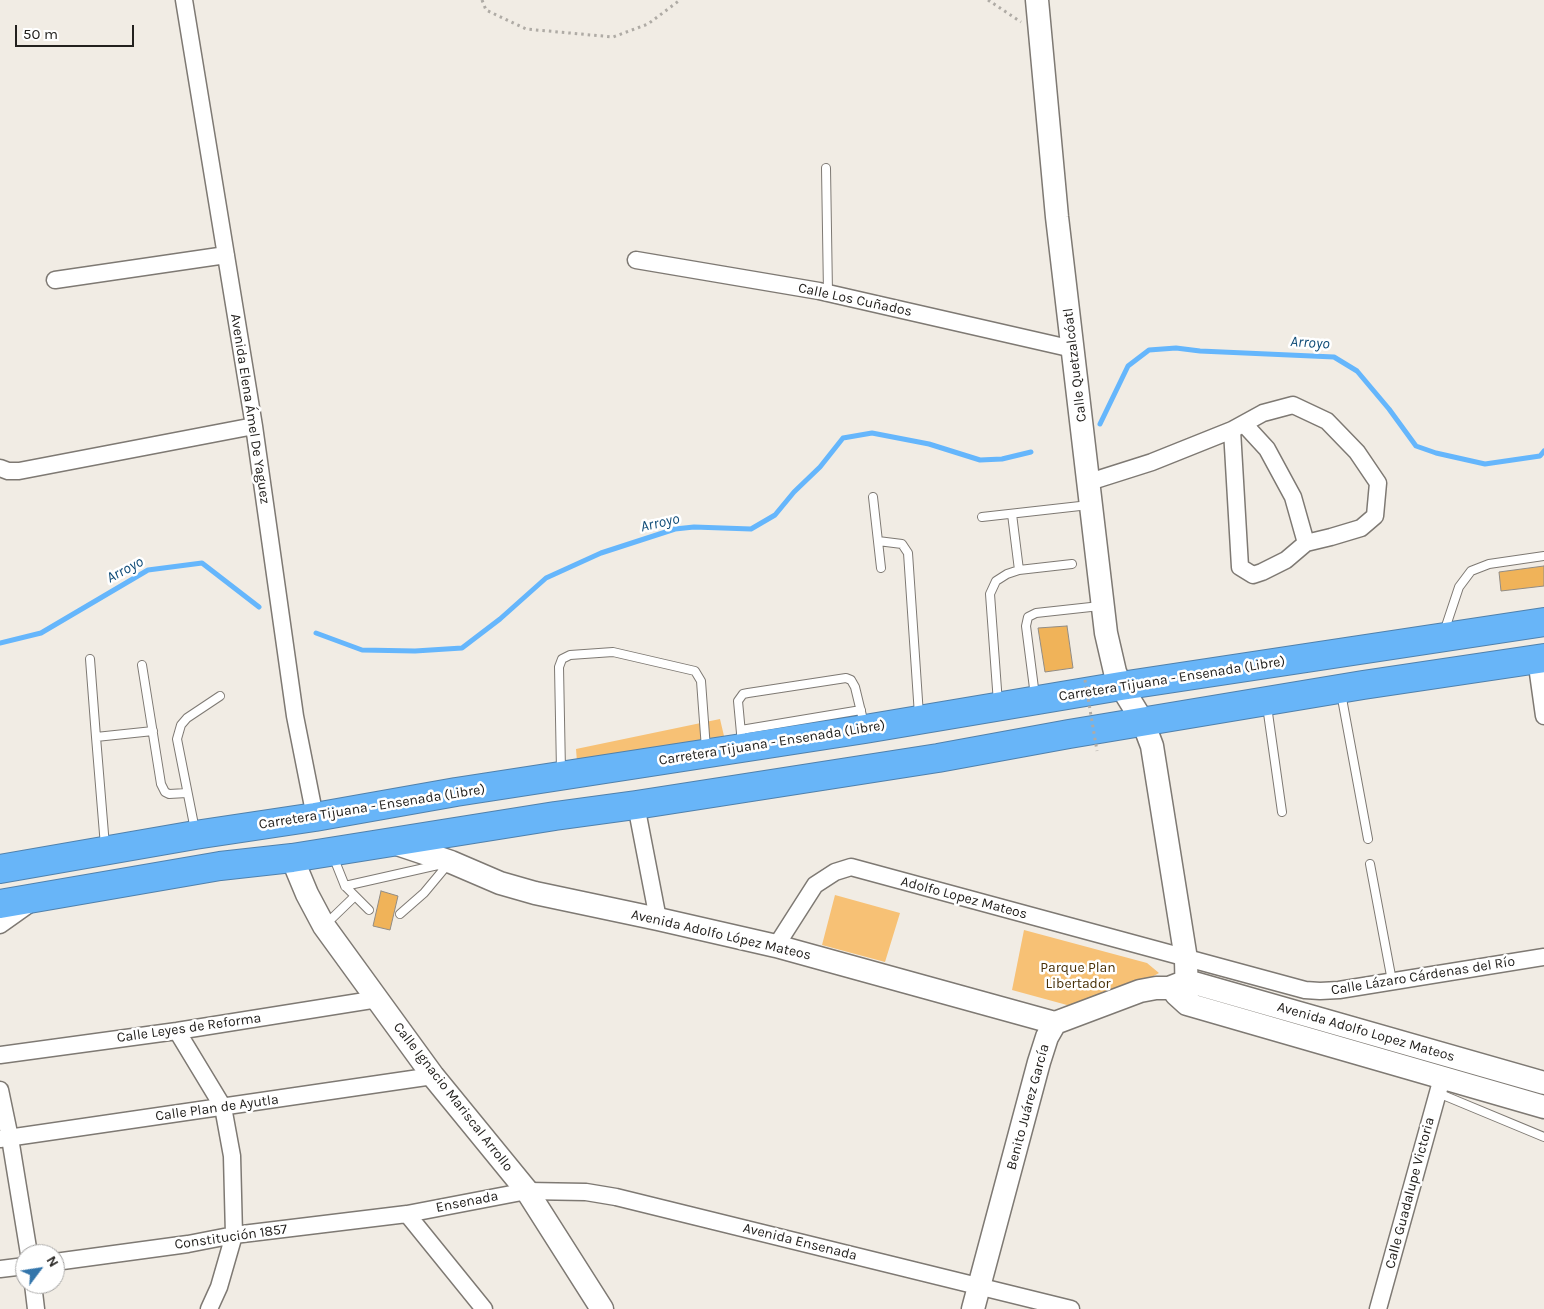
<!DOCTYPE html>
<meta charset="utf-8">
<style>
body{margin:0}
#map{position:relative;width:1544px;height:1309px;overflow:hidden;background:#f1ece4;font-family:Karla,sans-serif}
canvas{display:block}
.north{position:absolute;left:15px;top:1244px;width:50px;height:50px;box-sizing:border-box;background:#fff;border:1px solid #a7a6a5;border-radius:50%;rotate:59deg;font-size:14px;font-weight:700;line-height:20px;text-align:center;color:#23211e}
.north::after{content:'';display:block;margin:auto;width:18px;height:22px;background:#3375ab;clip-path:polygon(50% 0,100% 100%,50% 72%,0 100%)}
.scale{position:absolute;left:15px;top:25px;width:119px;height:22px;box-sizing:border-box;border:2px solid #23211e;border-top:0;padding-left:6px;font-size:15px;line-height:18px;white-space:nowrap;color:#23211e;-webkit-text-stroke:4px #fff;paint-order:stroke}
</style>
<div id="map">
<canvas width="1544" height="1309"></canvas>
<div class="north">N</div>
<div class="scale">50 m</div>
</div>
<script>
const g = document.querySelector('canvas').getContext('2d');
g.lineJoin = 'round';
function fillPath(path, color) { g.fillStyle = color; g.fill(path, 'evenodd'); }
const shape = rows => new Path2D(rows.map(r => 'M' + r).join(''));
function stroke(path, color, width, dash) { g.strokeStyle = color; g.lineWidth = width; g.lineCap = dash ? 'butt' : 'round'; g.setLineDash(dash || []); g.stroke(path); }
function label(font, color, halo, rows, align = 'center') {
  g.font = font + ' Karla,sans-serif'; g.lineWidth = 5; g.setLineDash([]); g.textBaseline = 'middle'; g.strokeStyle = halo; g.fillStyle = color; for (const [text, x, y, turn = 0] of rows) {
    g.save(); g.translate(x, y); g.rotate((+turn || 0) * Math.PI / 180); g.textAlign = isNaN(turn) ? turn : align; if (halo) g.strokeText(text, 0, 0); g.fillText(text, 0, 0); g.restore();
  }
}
fillPath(shape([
 [720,719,724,736,577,762,576,749],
 [835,895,900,913,885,962,822,945],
 [1024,930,1147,963,1159,973,1089,1011,1012,990]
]), '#f7c175');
stroke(shape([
 [1100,424,1128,366,1149,350,1176,348,1200,351,1334,357,1357,371,1389,409,1416,446,1436,453,1485,464,1540,456,1544,451],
 [316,633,362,650,415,651,462,648,500,619,546,578,601,553,675,529,694,527,751,529,775,515,794,492,820,467,843,438,872,433,929,444,980,460,1002,459,1031,452],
 [0,643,41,633,148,570,202,563,259,607]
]), '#65b6fc', 5);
const building = shape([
 [1544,566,1544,586,1501,591,1499,572,1544,566],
 [1067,626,1073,668,1045,672,1038,628,1067,626],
 [381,891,398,896,390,930,373,926,381,891]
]);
fillPath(building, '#f0b359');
stroke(building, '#918c85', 1);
const lane = shape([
 [826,168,828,293],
 [873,497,881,568],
 [1012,514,1019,570],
 [982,517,1089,505],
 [878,541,902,544,908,553,919,715],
 [1444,632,1459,587,1471,571,1489,564,1544,556],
 [90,659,96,737],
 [142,665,161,784,165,792,169,794,187,793],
 [1341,693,1368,839],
 [1035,696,1026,626,1028,617,1036,613,1100,606],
 [998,703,990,594,996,581,1007,574,1019,570,1072,564],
 [1267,706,1282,812],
 [741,730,861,710],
 [742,744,738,701,743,694,748,693,846,678,851,680,855,687,864,724],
 [561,771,559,667,562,659,570,655,613,652,695,671,701,681,706,749],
 [195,830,177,739,181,725,187,718,220,696],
 [105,846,96,737,153,731],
 [333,856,345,886,369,910],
 [1370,864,1392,981],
 [345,886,438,865],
 [400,914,424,893,449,863],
 [326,924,354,897],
 [1438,1093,1544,1137]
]);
const street = shape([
 [184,0,254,426,295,716,315,817],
 [636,260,819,291,1073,349],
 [55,280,226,255],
 [1232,430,1240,567,1253,575,1262,572,1286,560,1306,543],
 [0,468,8,471,19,471,254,426],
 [1089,482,1152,462,1232,430,1263,413,1293,405,1327,421,1357,452,1378,483,1375,516,1361,528,1331,537,1306,543,1293,497,1267,449,1244,424],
 [1536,659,1544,716],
 [636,805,658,919],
 [0,925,31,903],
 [776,946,815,885,835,872,851,867,1305,990,1320,991,1339,990,1544,957],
 [177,1031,223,1107,232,1156,234,1235,219,1287,209,1309],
 [0,1055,177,1031,378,999],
 [0,1090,10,1138,29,1254],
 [0,1139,433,1076],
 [407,1214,484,1309],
 [55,1262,188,1244,234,1235,407,1214,527,1191,586,1192,616,1197,1071,1309],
 [0,1269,25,1266],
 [33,1284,36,1309],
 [1378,1309,1442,1078]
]);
const secondary = shape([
 [1037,0,1057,217,1106,633,1115,672,1121,686,1143,722,1152,746,1186,959,1187,1004],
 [391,842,451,862,500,883,535,893,658,919,776,946,1055,1023],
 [292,858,307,894,324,926,433,1076,527,1191,602,1309],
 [1176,994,1187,1004,1544,1107],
 [973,1309,1039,1062,1047,1037,1055,1023,1140,991,1156,988,1169,988,1187,981,1544,1083]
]);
const highway = shape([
 [0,869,195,835,315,817,456,792,865,729,1121,686,1544,622],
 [0,904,220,866,292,858,555,816,636,805,938,758,1069,734,1363,685,1544,658]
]);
stroke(lane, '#7e7973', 10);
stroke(street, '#7e7973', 19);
stroke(secondary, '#7e7973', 25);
stroke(highway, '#5081ac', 30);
stroke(shape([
 [482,0,486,10,526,29,613,37,648,24,680,0],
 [988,0,1021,22]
]), '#afaba5', 3, [2.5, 4]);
stroke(lane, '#fff', 8);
stroke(street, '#fff', 16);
stroke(secondary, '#fff', 22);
stroke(highway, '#68b5f8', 28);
stroke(shape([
 [1085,680,1097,751]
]), '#afaba5', 3, [2.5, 4]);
label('14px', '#23211e', '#fff', [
 ["Calle Los Cuñados",855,300,12],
 ["Calle Quetzalcóatl",1075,365,-97],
 ["Avenida Elena Ámel De Yaguez",250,409,81],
 ["Carretera Tijuana - Ensenada (Libre)",1172,679,-9],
 ["Carretera Tijuana - Ensenada (Libre)",772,743,-9],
 ["Carretera Tijuana - Ensenada (Libre)",372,807,-9],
 ["Adolfo Lopez Mateos",964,898,15],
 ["Avenida Adolfo López Mateos",721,935,13],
 ["Calle Lázaro Cárdenas del Río",1423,976,-9],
 ["Calle Leyes de Reforma",189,1028,-8],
 ["Avenida Adolfo Lopez Mateos",1366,1032,16],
 ["Calle Ignacio Mariscal Arrollo",453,1097,52],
 ["Benito Juárez García",1028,1107,-75],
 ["Calle Plan de Ayutla",217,1108,-8],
 ["Calle Guadalupe Victoria",1410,1193,-75],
 ["Ensenada",467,1202,-11],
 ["Constitución 1857",231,1237,-8],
 ["Avenida Ensenada",800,1242,14]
]);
label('14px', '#483007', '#fff', [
 ["Parque Plan",1078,968],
 ["Libertador",1078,984]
]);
label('italic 15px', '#0e4b77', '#fff', [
 ["Arroyo",1310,343,4],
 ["Arroyo",660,523,-13],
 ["Arroyo",125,570,-28]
]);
</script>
